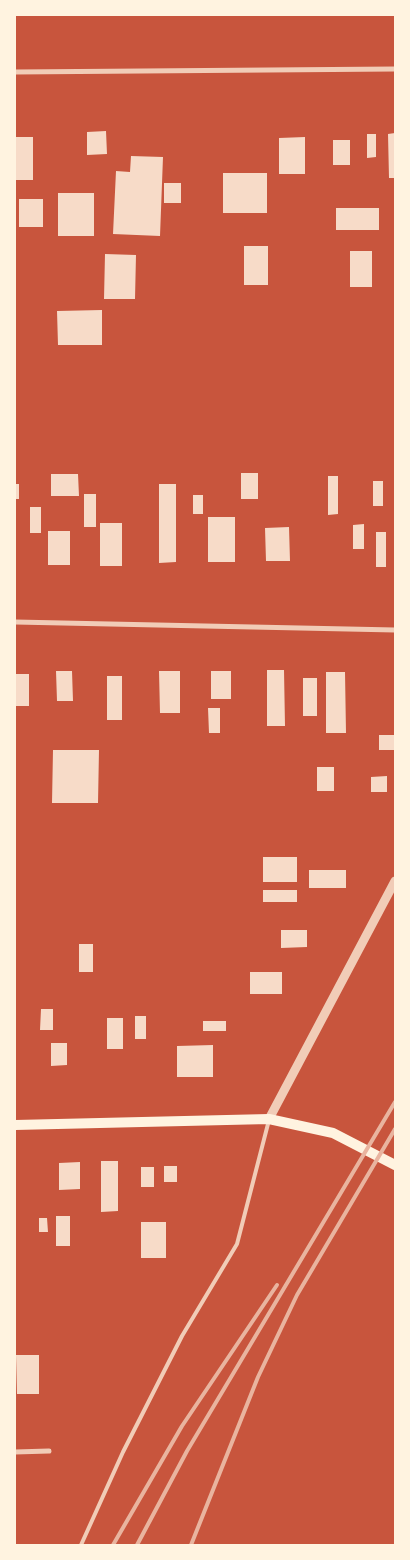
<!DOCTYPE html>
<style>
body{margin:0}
#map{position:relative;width:410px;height:1560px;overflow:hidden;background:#c8553d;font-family:"Exo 2",sans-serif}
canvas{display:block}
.frame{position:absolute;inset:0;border:16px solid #fff3e0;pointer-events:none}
</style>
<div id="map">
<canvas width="410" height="1560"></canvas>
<div class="frame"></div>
</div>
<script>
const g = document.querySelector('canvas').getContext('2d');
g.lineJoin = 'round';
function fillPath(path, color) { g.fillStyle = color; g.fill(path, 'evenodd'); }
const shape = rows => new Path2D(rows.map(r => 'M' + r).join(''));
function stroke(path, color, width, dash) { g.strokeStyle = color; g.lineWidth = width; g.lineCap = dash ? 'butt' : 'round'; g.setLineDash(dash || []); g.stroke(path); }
fillPath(shape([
 [106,131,107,154,87,155,87,132],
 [395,133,395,178,389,178,388,134],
 [367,134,376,134,376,157,367,158],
 [15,137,33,137,33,180,15,180],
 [305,137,305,174,279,174,279,138],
 [333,140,350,140,350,165,333,165],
 [131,156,163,157,160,236,113,234,116,171,130,172],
 [223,173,267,173,267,213,223,213],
 [164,183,181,183,181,203,164,203],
 [58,193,94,193,94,236,58,236],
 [19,199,43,199,43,227,19,227],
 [336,208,379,208,379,230,336,230],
 [244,246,268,246,268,285,244,285],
 [350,251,372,251,372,287,350,287],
 [105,254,136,255,135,299,104,299],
 [102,310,102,345,58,345,57,311],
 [241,473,258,473,258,499,241,499],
 [51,474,78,474,79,496,51,496],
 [328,476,338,476,338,514,328,515],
 [373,481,383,481,383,506,373,506],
 [15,484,19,484,19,499,15,499],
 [159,484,176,484,176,562,159,563],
 [84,494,96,494,96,527,84,527],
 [193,495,203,495,203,514,193,514],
 [30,507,41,507,41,533,30,533],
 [208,517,235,517,235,562,208,562],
 [100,523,122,523,122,566,100,566],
 [364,524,364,549,353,549,353,525],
 [289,527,290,561,266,561,265,528],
 [48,531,70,531,70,565,48,565],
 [376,532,386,532,386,567,376,567],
 [267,670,284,670,285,726,267,726],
 [56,671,72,671,73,701,57,701],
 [159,671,180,671,180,713,160,713],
 [211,671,231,671,231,699,211,699],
 [326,672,345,672,346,733,326,733],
 [15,674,29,674,29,706,15,706],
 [107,676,122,676,122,720,107,720],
 [303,678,317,678,317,716,303,716],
 [208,708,220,708,220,733,209,733],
 [379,735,395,735,395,750,379,750],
 [53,750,99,750,98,803,52,803],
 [317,767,334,767,334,791,317,791],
 [387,776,387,792,371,792,371,777],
 [263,857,297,857,297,882,263,882],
 [309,870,346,870,346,888,309,888],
 [263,890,297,890,297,902,263,902],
 [281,930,307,930,307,947,281,948],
 [79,944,93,944,93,972,79,972],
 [250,972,282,972,282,994,250,994],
 [41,1009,53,1009,53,1030,40,1030],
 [135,1016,146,1016,146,1039,135,1039],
 [107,1018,123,1018,123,1049,107,1049],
 [203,1021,226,1021,226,1031,203,1031],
 [51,1043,67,1043,67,1065,51,1066],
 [213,1045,213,1077,177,1077,177,1046],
 [101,1161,118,1161,118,1211,101,1212],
 [80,1162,80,1189,59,1190,59,1163],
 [164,1166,177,1166,177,1182,164,1182],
 [141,1167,154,1167,154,1187,141,1187],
 [56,1216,70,1216,70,1246,56,1246],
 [39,1218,47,1218,48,1232,39,1232],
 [141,1222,166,1222,166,1258,141,1258],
 [16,1355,39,1355,39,1394,17,1394]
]), '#f7dbc8');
stroke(shape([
 [81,1545,123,1452,182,1336,237,1244,269,1120]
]), '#f1ccb7', 4);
stroke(shape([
 [15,72,395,69],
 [15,622,395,630],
 [15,1452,49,1451]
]), '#f1ccb7', 5);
stroke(shape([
 [269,1119,395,881]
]), '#f1ccb7', 9);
stroke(shape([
 [15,1125,269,1119,333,1133,395,1165]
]), '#fff3e0', 10);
stroke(shape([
 [113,1545,182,1426,277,1285],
 [137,1545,187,1451,395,1102],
 [191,1545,258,1377,297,1295,395,1129]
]), '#e9b49f', 4);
</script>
